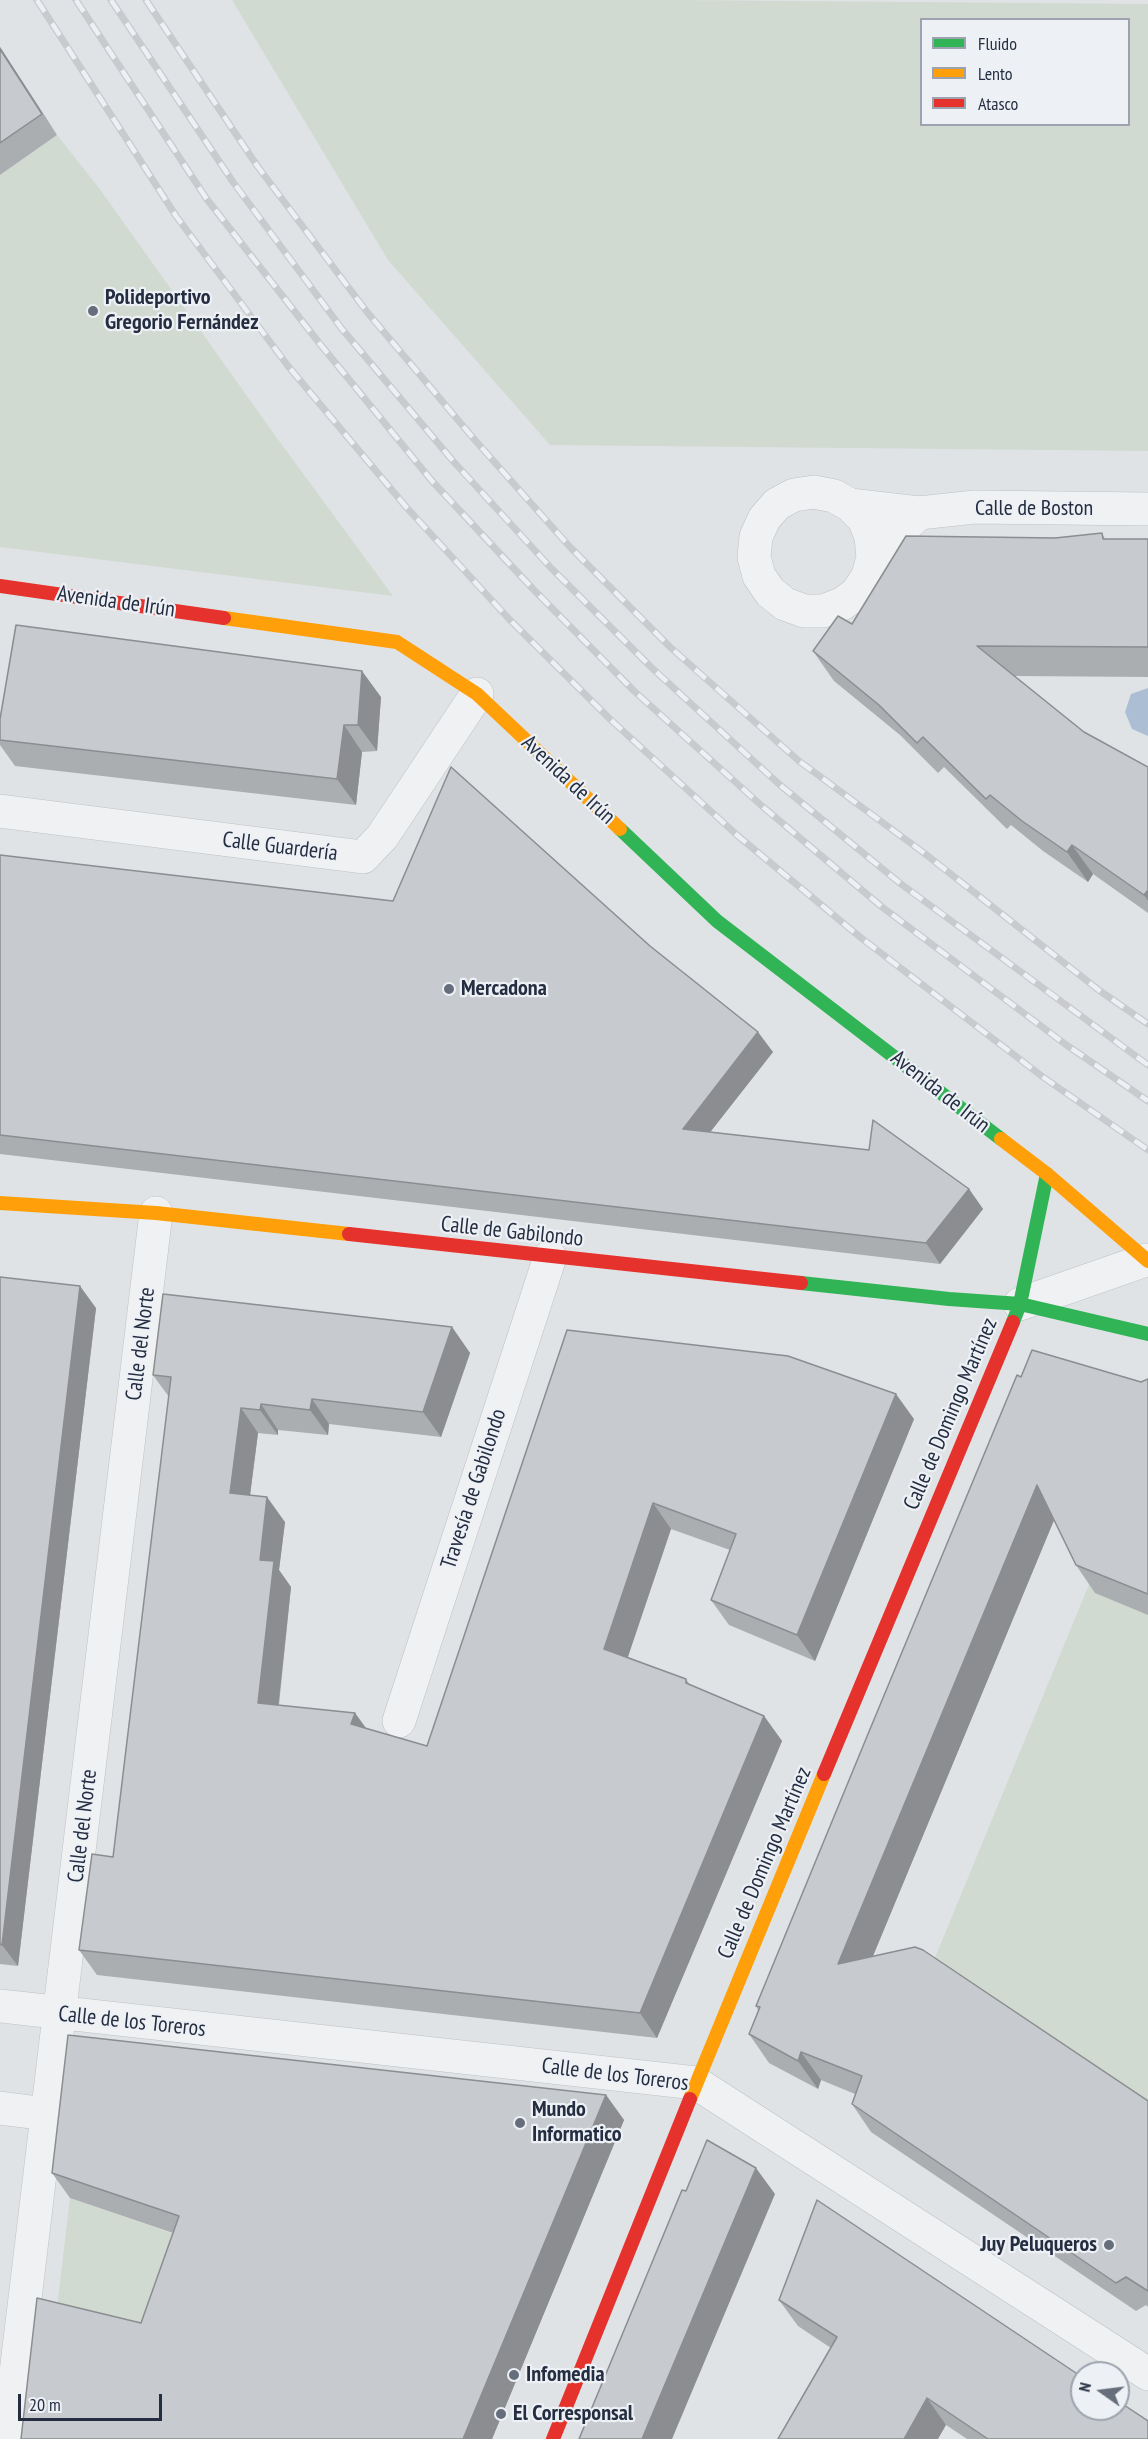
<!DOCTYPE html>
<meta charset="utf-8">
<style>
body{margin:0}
#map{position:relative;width:1148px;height:2439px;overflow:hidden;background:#e0e3e6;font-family:"PT Sans Narrow",sans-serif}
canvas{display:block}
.legend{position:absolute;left:920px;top:18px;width:210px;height:108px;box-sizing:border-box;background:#edf1f6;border:2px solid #9da3ae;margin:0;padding:8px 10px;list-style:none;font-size:18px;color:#252e41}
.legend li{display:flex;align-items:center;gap:12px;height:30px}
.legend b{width:30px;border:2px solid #9da3ae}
.north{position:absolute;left:1070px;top:2361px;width:60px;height:60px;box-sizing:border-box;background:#edf1f6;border:2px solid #9da3ae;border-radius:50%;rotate:284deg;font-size:16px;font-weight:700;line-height:24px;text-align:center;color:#252e41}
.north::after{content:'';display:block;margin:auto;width:21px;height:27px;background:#666d7b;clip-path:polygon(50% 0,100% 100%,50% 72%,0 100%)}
.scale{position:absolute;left:18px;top:2394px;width:144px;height:27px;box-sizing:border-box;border:3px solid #252e41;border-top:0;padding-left:8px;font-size:18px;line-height:21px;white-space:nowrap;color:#252e41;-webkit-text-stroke:4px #edf1f6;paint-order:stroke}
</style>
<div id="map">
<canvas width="1148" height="2439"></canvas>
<ul class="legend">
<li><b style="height:8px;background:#30b455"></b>Fluido</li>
<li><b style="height:8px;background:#ff9f0a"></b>Lento</li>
<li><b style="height:8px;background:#e5322d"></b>Atasco</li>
</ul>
<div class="north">N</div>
<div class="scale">20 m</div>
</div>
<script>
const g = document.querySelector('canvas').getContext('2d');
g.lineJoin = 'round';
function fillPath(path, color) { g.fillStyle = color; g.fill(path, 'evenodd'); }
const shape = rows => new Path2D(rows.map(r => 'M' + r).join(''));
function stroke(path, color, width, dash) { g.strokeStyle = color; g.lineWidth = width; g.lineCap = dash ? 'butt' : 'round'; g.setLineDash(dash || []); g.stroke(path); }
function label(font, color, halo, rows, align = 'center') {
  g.font = font + ' "PT Sans Narrow",sans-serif'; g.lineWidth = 4.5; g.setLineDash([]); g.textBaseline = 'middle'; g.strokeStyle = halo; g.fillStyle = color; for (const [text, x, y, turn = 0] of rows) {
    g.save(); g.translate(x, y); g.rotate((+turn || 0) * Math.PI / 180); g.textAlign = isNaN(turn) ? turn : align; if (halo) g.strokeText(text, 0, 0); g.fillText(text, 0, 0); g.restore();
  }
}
fillPath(shape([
 [232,0,676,0,1148,4,1148,451,550,445,388,260],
 [922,20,1128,20,1128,124,922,124],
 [57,135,99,188,274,434,393,596,0,547,0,175],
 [1090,1582,1096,1593,1148,1614,1148,2116,927,1977],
 [70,2198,197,2242,159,2349,55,2324]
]), '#d0dad0');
fillPath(shape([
 [1148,688,1148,736,1132,729,1125,712,1131,694]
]), '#acbed4');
const street = shape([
 [850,505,919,513,975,507,1148,509],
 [873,557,871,537,864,519,850,505,834,496,814,492,794,495,777,504,764,519,756,537,754,557,759,576,770,592,785,604,804,611,823,611,842,604,857,593,868,576,873,557,919,513],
 [0,811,363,857,382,837,477,694],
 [1020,1304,1146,1260],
 [399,1721,550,1257],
 [0,2006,696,2083,1148,2374],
 [0,2108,47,2114],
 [8,2439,156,1213]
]);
stroke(street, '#bdc0c4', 34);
stroke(street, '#f0f1f3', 33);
stroke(shape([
 [620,829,717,921,1001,1139],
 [801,1283,949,1299,1020,1304,1148,1334],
 [1013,1322,1020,1304,1047,1174]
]), '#30b455', 14);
stroke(shape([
 [224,618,397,642,477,694,620,829],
 [1001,1139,1047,1174,1148,1261],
 [0,1203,156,1213,349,1234],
 [690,2099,824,1774]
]), '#ff9f0a', 14);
stroke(shape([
 [0,586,224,618],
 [349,1234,801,1283],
 [824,1774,1013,1322],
 [553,2439,690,2099]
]), '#e5322d', 14);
const rail = shape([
 [37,0,176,216,288,366,407,508,509,619,611,720,738,836,860,937,1043,1077,1148,1150],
 [76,0,206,198,320,344,432,481,533,589,634,691,762,806,882,907,1065,1044,1148,1101],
 [111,0,233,182,342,329,453,461,551,568,653,669,780,785,901,884,1148,1065],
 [146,0,258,167,367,312,474,439,569,546,670,647,799,761,924,853,1100,991,1148,1024]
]);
stroke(rail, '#c9cace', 7);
stroke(rail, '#edf1f6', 4.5, [14]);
fillPath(shape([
 [0,47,57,135,0,175],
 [1102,533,1105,539,1148,539,1148,677,1015,676,1084,732,1148,767,1148,913,1093,874,1088,882,1043,851,1011,825,1007,829,944,767,938,773,900,735,834,681,813,651,852,624,1055,538],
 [381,697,377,751,362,752,356,805,15,766,0,745,0,719],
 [0,855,650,946,773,1052,710,1132,869,1150,969,1189,983,1209,940,1264,0,1154],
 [0,1277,96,1308,18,1966,0,1964],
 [452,1327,470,1353,441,1437,329,1424,328,1435,278,1430,278,1435,258,1433,250,1495,285,1522,279,1570,291,1587,279,1705,355,1713,366,1728,427,1746,567,1330,914,1419,815,1661,729,1625,711,1600,730,1550,671,1529,628,1657,686,1679,690,1685,764,1716,782,1741,657,2038,97,1975,79,1950,113,1857,169,1397,153,1375],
 [1021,1377,1141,1382,1148,1379,1148,1615,1095,1593,1076,1565,1054,1520,873,1956,1148,2101,1148,2307,1146,2305,1136,2311,871,2132,852,2104,855,2094,821,2080,818,2089,769,2063,749,2034,758,2010,756,2006],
 [606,2095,624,2120,492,2439,21,2439,141,2323,173,2233,70,2198,52,2173],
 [779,2300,1148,2439,967,2439,798,2326]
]), '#abaeb1');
fillPath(shape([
 [0,47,57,135,0,49],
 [362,671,381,697,377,751,358,725],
 [344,725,362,752,356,805,337,779],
 [1072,845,1093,874,1088,882,1067,852],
 [1147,889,1148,890,1148,901,1144,895],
 [758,1032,773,1052,697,1149,683,1129],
 [969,1189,983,1209,940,1264,926,1243],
 [80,1286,96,1308,18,1966,2,1945],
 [452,1327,470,1353,441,1437,423,1412],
 [896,1394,914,1419,815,1661,797,1635],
 [312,1399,329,1424,328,1435,310,1410],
 [261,1404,278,1430,278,1435,260,1410],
 [241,1408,258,1433,247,1519,230,1493],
 [1037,1485,1057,1513,858,1992,838,1964],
 [267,1497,285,1522,279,1570,291,1587,276,1728,258,1703,260,1560],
 [653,1503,671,1529,622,1674,604,1649],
 [355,1713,373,1738,351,1724],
 [764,1716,782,1741,657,2038,640,2013],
 [801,2052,821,2080,818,2089,798,2061],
 [606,2095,624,2120,492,2439,463,2439],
 [756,2168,775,2194,672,2439,642,2439],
 [927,2398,946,2425,938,2439,904,2439]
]), '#8b8d90');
const building = shape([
 [0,49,42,114,0,143,0,49],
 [1102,533,1103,539,1148,539,1148,647,977,646,1084,732,1148,767,1148,890,1144,895,1072,845,1067,852,1022,821,990,795,986,799,923,737,917,743,879,705,813,651,838,616,852,624,906,536,1055,538,1102,533],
 [16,625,362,671,358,725,344,725,337,779,0,740,0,719,16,625],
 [451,767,650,946,758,1032,683,1129,869,1150,873,1120,969,1189,926,1243,0,1135,0,855,393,901,451,767],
 [0,1277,80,1286,2,1945,0,1944,0,1277],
 [163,1294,452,1327,423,1412,312,1399,310,1410,261,1404,260,1410,241,1408,230,1493,267,1497,260,1560,274,1561,258,1703,355,1713,351,1724,427,1746,567,1330,788,1356,896,1394,797,1635,711,1600,736,1534,653,1503,604,1649,686,1679,686,1683,764,1716,640,2013,79,1950,92,1854,113,1857,171,1377,153,1375,163,1294],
 [1032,1350,1141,1382,1148,1379,1148,1594,1076,1565,1037,1485,838,1964,915,1947,923,1950,1148,2101,1148,2291,1126,2277,1116,2283,852,2104,862,2076,801,2052,798,2061,749,2034,760,2007,756,2006,868,1734,1017,1375,1021,1377,1032,1350],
 [68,2035,606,2095,463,2439,21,2439,37,2298,141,2323,179,2216,52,2173,68,2035],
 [707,2140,756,2168,642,2439,579,2439,682,2190,686,2191,707,2140],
 [817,2200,1082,2377,1082,2409,1118,2409,1118,2401,1148,2421,1148,2439,988,2439,927,2398,904,2439,778,2439,837,2337,779,2300,817,2200]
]);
fillPath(building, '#c7cace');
stroke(building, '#8b8d90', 1.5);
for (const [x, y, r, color] of [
 [93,311,6,"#666d7b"],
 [449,989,6,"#666d7b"],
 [520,2123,6,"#666d7b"],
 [1109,2245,6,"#666d7b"],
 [514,2375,6,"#666d7b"],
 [501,2414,6,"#666d7b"]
]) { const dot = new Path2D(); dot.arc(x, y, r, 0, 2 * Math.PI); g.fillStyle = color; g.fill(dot); stroke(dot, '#edf1f6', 2); }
label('bold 22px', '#252e41', '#edf1f6', [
 ["Polideportivo",105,298],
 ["Gregorio Fernández",105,323],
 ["Mercadona",461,989],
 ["Mundo",532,2110],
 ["Informatico",532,2135],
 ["Juy Peluqueros",1097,2245,"right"],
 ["Infomedia",526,2375],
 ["El Corresponsal",513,2414]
], 'left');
label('22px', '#252e41', '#edf1f6', [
 ["Calle de Boston",1034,509],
 ["Avenida de Irún",116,602,8],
 ["Avenida de Irún",568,780,43],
 ["Calle Guardería",280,847,7],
 ["Avenida de Irún",940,1092,38],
 ["Calle de Gabilondo",512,1232,6],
 ["Calle del Norte",141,1344,-83],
 ["Calle de Domingo Martínez",951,1414,-67],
 ["Travesía de Gabilondo",474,1489,-72],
 ["Calle del Norte",83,1826,-83],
 ["Calle de Domingo Martínez",765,1863,-67],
 ["Calle de los Toreros",132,2022,6],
 ["Calle de los Toreros",615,2075,7]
]);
</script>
